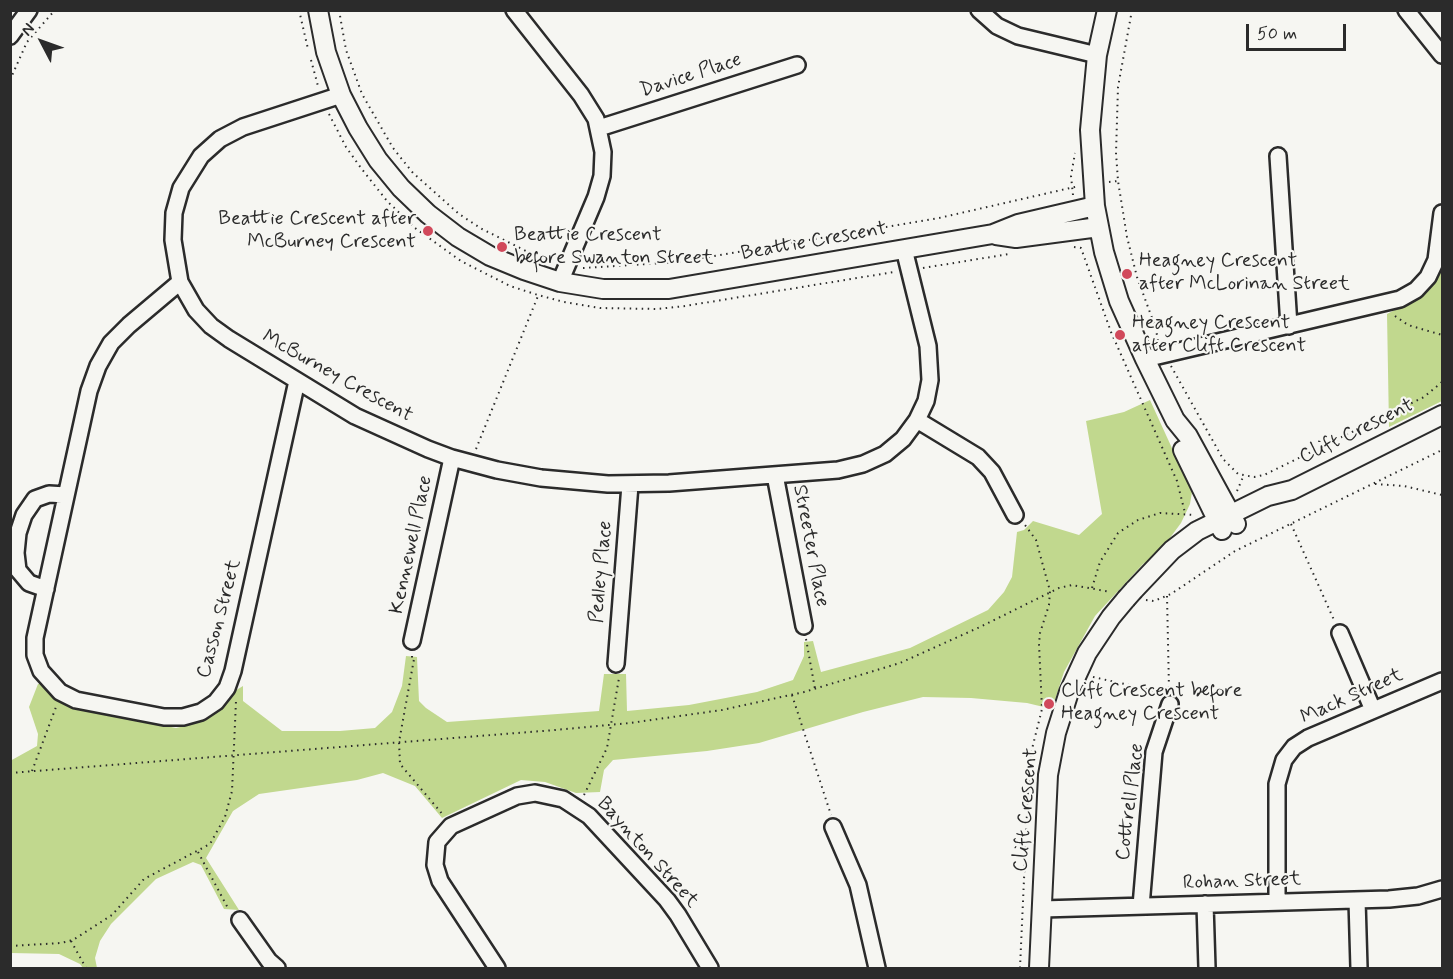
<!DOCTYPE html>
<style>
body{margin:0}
#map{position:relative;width:1453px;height:979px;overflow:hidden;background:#f6f6f2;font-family:Mynerve,sans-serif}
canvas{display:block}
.frame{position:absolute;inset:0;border:12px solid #2b2b2b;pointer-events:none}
.north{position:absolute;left:12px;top:12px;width:60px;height:60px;-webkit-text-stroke:4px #f6f6f2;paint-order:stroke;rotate:311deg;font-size:16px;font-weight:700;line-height:24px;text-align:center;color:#2b2b2b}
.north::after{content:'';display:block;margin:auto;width:21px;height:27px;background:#2b2b2b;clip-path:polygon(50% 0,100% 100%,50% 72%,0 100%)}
.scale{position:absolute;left:1246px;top:24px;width:100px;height:27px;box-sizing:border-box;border:3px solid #2b2b2b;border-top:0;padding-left:8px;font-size:18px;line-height:21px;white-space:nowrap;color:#2b2b2b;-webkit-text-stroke:4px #f6f6f2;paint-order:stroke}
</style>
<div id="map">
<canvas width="1453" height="979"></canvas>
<div class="frame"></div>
<div class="north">N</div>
<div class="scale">50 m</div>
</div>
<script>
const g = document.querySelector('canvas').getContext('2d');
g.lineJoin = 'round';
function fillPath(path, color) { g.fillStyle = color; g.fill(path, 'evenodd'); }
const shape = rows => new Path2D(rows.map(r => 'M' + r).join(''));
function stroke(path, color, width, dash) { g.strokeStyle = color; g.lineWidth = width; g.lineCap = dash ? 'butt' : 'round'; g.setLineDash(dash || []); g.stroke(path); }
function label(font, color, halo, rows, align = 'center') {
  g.font = font + ' Mynerve,sans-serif'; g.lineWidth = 4.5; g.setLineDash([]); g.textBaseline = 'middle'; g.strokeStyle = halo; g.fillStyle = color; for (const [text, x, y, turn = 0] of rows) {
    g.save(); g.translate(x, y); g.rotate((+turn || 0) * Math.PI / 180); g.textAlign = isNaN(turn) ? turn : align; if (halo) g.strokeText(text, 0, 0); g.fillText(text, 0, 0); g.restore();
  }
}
fillPath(shape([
 [1442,254,1442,401,1389,427,1387,314,1416,299,1435,280],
 [1150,400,1192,492,1190,504,1181,523,1158,554,1143,564,1095,616,1064,672,1052,709,1027,703,971,698,923,697,863,712,759,743,707,751,613,760,604,770,600,792,576,793,545,782,521,780,442,818,415,786,383,773,357,780,259,794,233,811,206,858,239,910,224,909,201,865,193,862,156,879,111,924,100,941,95,958,97,968,83,968,80,964,59,954,11,953,10,761,37,746,38,734,29,707,38,684,42,684,62,702,75,708,176,728,197,723,213,714,233,692,243,686,243,701,282,731,340,731,375,728,392,712,402,686,406,656,417,657,419,701,426,708,447,722,599,711,604,674,626,674,627,711,689,705,757,692,793,680,804,656,804,642,813,641,821,672,910,648,988,610,1004,592,1012,577,1017,532,1024,530,1033,521,1079,535,1102,514,1086,421,1124,412]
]), '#c1d88e');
const minor = shape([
 [514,10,581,95,596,119,603,152,602,176,596,197,560,282],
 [979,10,997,26,1018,36,1097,55],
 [1406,10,1442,55],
 [10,36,29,10],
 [341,95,243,127,220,139,201,156,181,188,174,213,173,240,180,282,196,310,211,326,229,339,355,416,428,449,452,458,497,470,541,478,608,484,669,483,838,470,863,464,885,454,903,439,917,420,926,401,930,380,928,346,904,249],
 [599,128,797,65],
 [1278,156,1289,326],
 [180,282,129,325,111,343,98,366,89,391,35,638,35,655,41,671,60,692,76,700,164,717,183,717,201,712,216,702,227,688,233,671,297,381],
 [1145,359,1400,299,1416,290,1428,277,1436,260,1442,213],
 [917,420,978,457,992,472,1015,515],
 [775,475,804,626],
 [46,589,29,583,18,570,16,553,18,533,24,515,35,499,49,494,66,495],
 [1340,633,1373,710],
 [412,641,452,458],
 [616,664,630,485],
 [833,827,858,885,877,968],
 [1357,900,1359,968],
 [1277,902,1277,784,1284,760,1294,747,1308,738,1442,681],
 [1205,904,1207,968],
 [1141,906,1154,752,1170,704],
 [1042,909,1389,899,1418,896,1442,889],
 [240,920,269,961,277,968],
 [497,968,440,881,435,865,437,842,451,826,517,796,535,793,563,799,589,816,667,900,678,915,710,968]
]);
const tertiary = shape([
 [318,10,326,52,341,95,358,128,378,160,401,188,428,214,458,237,490,256,524,270,560,282,603,289,669,289,993,234,1018,224,1095,206],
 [1107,10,1097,55,1090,130,1095,206,1104,252,1119,301,1145,359,1175,420,1188,436,1236,524],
 [996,235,1016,238,1099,227],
 [1183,450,1222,530],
 [1134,590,1172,550,1197,531,1268,496,1292,490,1442,415],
 [1039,968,1048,775,1056,733,1069,692,1087,653,1111,617,1126,599]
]);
stroke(minor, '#2b2b2b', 20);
stroke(tertiary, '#2b2b2b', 22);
stroke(shape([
 [299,10,308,49],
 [339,10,346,50,362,94,393,148,413,173,459,214,482,229,540,258],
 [1132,10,1118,87,1116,153,1118,181,1127,237,1137,277,1156,329,1158,342],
 [311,60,318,86],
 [10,80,27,42,55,10],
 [329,114,346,147,361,168,387,201,415,228,461,261,510,286,538,295,564,302,600,308,657,309,685,306,894,272],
 [1109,182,1118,181],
 [1073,195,1071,176,1075,153],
 [1074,247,1081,248,1111,332,1177,481,1185,513],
 [583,268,679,262,939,218,1079,186],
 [923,268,1009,254],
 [1395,316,1408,325,1442,335],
 [1171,366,1223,459,1238,474,1254,477,1264,475,1424,397,1442,382],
 [476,449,538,296],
 [1375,484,1404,486,1442,495],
 [1237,491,1243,477],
 [1291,524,1334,620],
 [1092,588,1100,562,1118,533,1138,520,1160,513,1195,515],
 [1167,596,1169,689],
 [1146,600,1154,601,1171,594,1235,551,1442,450],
 [806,639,815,689],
 [412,656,412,659,414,659,399,742,400,764,444,816],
 [1093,677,1156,691,1159,694],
 [792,695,831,815],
 [32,771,56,707],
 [10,773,555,730,630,723,722,710,804,692,900,663,980,627,1059,588,1072,585,1111,592],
 [584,795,607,748,619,678],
 [198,852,229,910],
 [71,941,86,968],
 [10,946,61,943,73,940,112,915,144,879,210,844,225,817,232,791,236,701],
 [1020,968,1028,791,1032,749,1042,709,1039,644,1040,633,1049,605,1050,591,1036,540,1025,525]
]), '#2b2b2b', 2, [1.5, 4.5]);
stroke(minor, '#f6f6f2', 15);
stroke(tertiary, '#f6f6f2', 18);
const tertiaryBridge = shape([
 [1126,599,1134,590]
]);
stroke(tertiaryBridge, '#2b2b2b', 22, []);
stroke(tertiaryBridge, '#f6f6f2', 18);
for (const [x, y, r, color] of [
 [428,231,6,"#d1495b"],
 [502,247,6,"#d1495b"],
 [1127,274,6,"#d1495b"],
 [1120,335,6,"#d1495b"],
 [1049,704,6,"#d1495b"]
]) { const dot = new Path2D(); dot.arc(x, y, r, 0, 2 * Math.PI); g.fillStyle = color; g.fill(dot); stroke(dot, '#f6f6f2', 2); }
label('20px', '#2b2b2b', '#f6f6f2', [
 ["Davice Place",691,76,-18],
 ["Beattie Crescent",814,242,-10],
 ["McBurney Crescent",337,377,29],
 ["Clift Crescent",1357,432,-26],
 ["Kennewell Place",412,545,-78],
 ["Streeter Place",810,546,79],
 ["Pedley Place",602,572,-85],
 ["Casson Street",220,619,-75],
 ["Mack Street",1352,697,-24],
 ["Cottrell Place",1131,802,-83],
 ["Clift Crescent",1027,810,-85],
 ["Baynton Street",647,853,48],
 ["Rohan Street",1242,882,-2]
]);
label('20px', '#2b2b2b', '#f6f6f2', [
 ["Beattie Crescent after",416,220,"right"],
 ["McBurney Crescent",416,243,"right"],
 ["Beattie Crescent",514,236],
 ["before Swanton Street",514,259],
 ["Heagney Crescent",1139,262],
 ["after McLorinan Street",1139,285],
 ["Heagney Crescent",1132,324],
 ["after Clift Crescent",1132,347],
 ["Clift Crescent before",1061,692],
 ["Heagney Crescent",1061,715]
], 'left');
</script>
